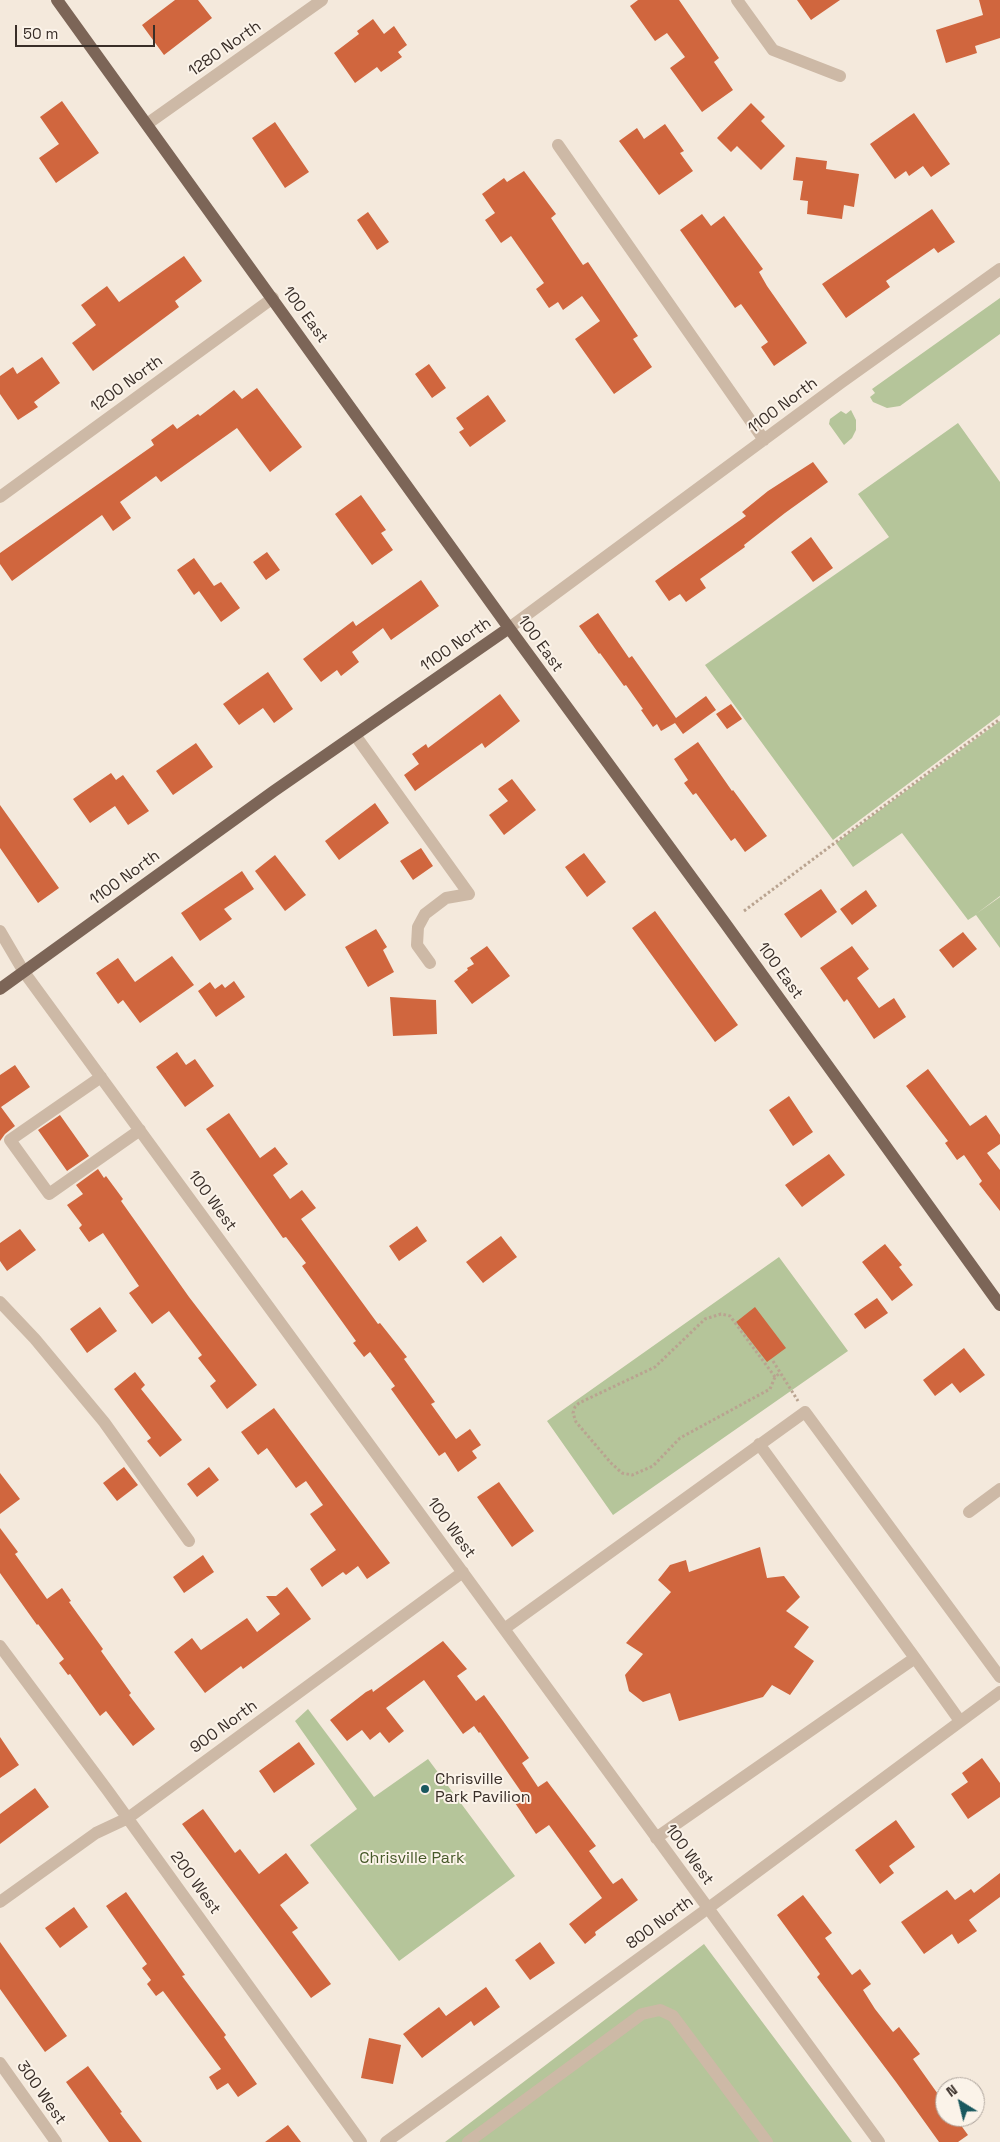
<!DOCTYPE html>
<style>
body{margin:0}
#map{position:relative;width:1000px;height:2142px;overflow:hidden;background:#f4e9dc;font-family:"Space Grotesk",sans-serif}
canvas{display:block}
.north{position:absolute;left:935px;top:2077px;width:50px;height:50px;box-sizing:border-box;background:#fbf3e9;border:1px solid #ada49c;border-radius:50%;rotate:324deg;font-size:14px;font-weight:700;line-height:20px;text-align:center;color:#392e28}
.north::after{content:'';display:block;margin:auto;width:18px;height:22px;background:#19585e;clip-path:polygon(50% 0,100% 100%,50% 72%,0 100%)}
.scale{position:absolute;left:15px;top:25px;width:140px;height:22px;box-sizing:border-box;border:2px solid #392e28;border-top:0;padding-left:6px;font-size:15px;line-height:18px;white-space:nowrap;color:#392e28;-webkit-text-stroke:4px #fbf3e9;paint-order:stroke}
</style>
<div id="map">
<canvas width="1000" height="2142"></canvas>
<div class="north">N</div>
<div class="scale">50 m</div>
</div>
<script>
const g = document.querySelector('canvas').getContext('2d');
g.lineJoin = 'round';
function fillPath(path, color) { g.fillStyle = color; g.fill(path, 'evenodd'); }
const shape = rows => new Path2D(rows.map(r => 'M' + r).join(''));
function stroke(path, color, width, dash) { g.strokeStyle = color; g.lineWidth = width; g.lineCap = dash ? 'butt' : 'round'; g.setLineDash(dash || []); g.stroke(path); }
function label(font, color, halo, rows, align = 'center') {
  g.font = font + ' "Space Grotesk",sans-serif'; g.lineWidth = 4; g.setLineDash([]); g.textBaseline = 'middle'; g.strokeStyle = halo; g.fillStyle = color; for (const [text, x, y, turn = 0] of rows) {
    g.save(); g.translate(x, y); g.rotate((+turn || 0) * Math.PI / 180); g.textAlign = isNaN(turn) ? turn : align; if (halo) g.strokeText(text, 0, 0); g.fillText(text, 0, 0); g.restore();
  }
}
fillPath(shape([
 [1000,298,1000,334,900,406,887,408,873,402,870,397,875,393,872,389],
 [851,410,856,420,856,430,852,438,844,445,829,424,830,419,841,411,846,414],
 [958,423,1000,482,1000,715,833,840,705,665,889,537,858,494],
 [1000,721,1000,896,976,914,1000,897,1000,948,976,915,968,920,902,833,853,867,836,843],
 [779,1257,848,1351,613,1515,547,1421],
 [308,1709,374,1797,428,1759,515,1876,399,1961,310,1845,357,1809,295,1721],
 [704,1944,852,2142,445,2142]
]), '#b5c59a');
fillPath(shape([
 [175,0,198,0,212,18,164,55,142,25],
 [638,0,679,0,719,58,714,62,733,90,702,112,670,68,685,57,667,33,655,41,630,6],
 [797,0,840,0,811,20],
 [979,0,1000,0,1000,38,975,46,977,53,946,63,936,30,983,15],
 [373,19,384,34,394,26,407,45,398,52,402,57,381,72,377,67,355,83,334,53,359,34,357,31],
 [62,101,99,153,56,183,39,158,59,144,40,117],
 [751,103,765,117,761,121,785,146,761,170,737,146,731,152,717,138],
 [914,113,950,164,931,177,923,166,909,176,906,171,895,179,870,144],
 [275,122,309,172,285,188,252,138],
 [665,124,684,151,680,153,693,171,659,195,619,141,637,128,644,139],
 [796,157,827,161,826,169,859,174,854,207,844,205,842,219,807,214,808,201,800,200,803,181,793,180],
 [524,171,556,214,551,218,583,265,588,262,638,336,633,339,652,367,614,394,575,339,600,321,582,296,563,310,558,302,549,308,536,289,544,283,511,236,501,243,485,220,495,213,482,194,504,178,507,182],
 [932,209,955,242,938,253,934,248,886,281,890,287,846,318,822,284],
 [368,212,389,242,377,250,357,220],
 [702,214,711,226,724,216,763,269,759,272,767,286,807,343,774,366,761,347,768,342,741,304,735,308,680,230],
 [184,256,202,281,175,301,179,307,93,371,72,343,96,325,81,305,107,286,119,302],
 [42,357,60,383,34,402,38,407,18,420,0,394,0,376,13,367,17,374],
 [429,364,446,388,432,398,415,374],
 [257,388,302,447,270,472,237,428,161,482,156,476,120,502,131,518,113,531,102,515,12,581,0,564,0,553,154,445,151,440,173,424,177,429,198,414,200,416,234,390,242,399],
 [488,395,506,421,470,447,459,432,464,429,456,418],
 [813,462,828,482,785,513,744,545,745,547,700,579,706,588,686,602,680,594,669,601,655,581,746,516,742,512,768,491],
 [361,495,386,530,381,533,393,550,372,565,335,514],
 [811,537,833,568,813,582,791,552],
 [267,552,280,570,266,580,253,562],
 [194,558,214,586,221,582,240,608,221,622,199,591,194,595,177,570],
 [421,580,439,606,391,640,383,628,352,652,359,662,341,676,337,670,321,682,303,659,353,621,356,626],
 [598,613,629,658,632,656,676,718,706,696,716,710,683,734,675,723,661,731,657,724,653,727,641,710,643,709,626,685,624,686,600,653,599,654,579,626],
 [268,672,293,709,274,723,263,708,239,725,223,704],
 [500,694,520,721,485,748,482,743,415,791,404,775,419,764,412,754,426,744,428,748],
 [731,704,742,719,727,729,716,714],
 [698,742,732,791,733,790,767,836,745,852,735,838,731,841,696,793,693,795,684,783,688,780,674,759],
 [196,743,213,767,173,795,156,771],
 [111,773,116,780,123,775,149,811,128,825,115,806,90,823,73,799],
 [512,779,536,810,504,835,489,815,508,801,498,789],
 [375,803,389,823,339,860,325,841],
 [0,805,59,888,38,903,0,848],
 [421,848,433,866,413,880,400,861],
 [584,853,606,882,587,897,565,867],
 [275,855,306,895,285,911,255,871],
 [242,871,254,889,224,909,232,919,200,941,181,913],
 [821,889,837,912,801,938,784,914],
 [866,890,877,906,852,925,840,909],
 [655,911,738,1025,715,1042,632,928],
 [376,929,387,947,383,950,394,972,368,987,345,947],
 [963,932,977,949,953,968,939,950],
 [487,946,510,976,472,1004,454,981,468,970,467,968,474,964,470,958],
 [852,946,869,969,857,978,879,1008,894,998,906,1017,874,1039,847,999,844,1002,820,968],
 [172,956,194,985,140,1023,123,1000,118,1004,96,973,118,958,135,982],
 [234,981,245,997,216,1017,198,991,210,982,215,989,222,984,225,988],
 [390,997,436,1000,437,1034,393,1036],
 [177,1052,186,1065,195,1059,214,1086,185,1107,156,1067],
 [15,1065,30,1087,1,1107,15,1126,5,1134,0,1141,0,1075],
 [928,1069,970,1126,986,1115,1000,1135,1000,1144,987,1153,1000,1170,1000,1211,979,1184,982,1181,964,1155,957,1160,945,1143,948,1141,906,1086],
 [789,1096,813,1132,793,1146,769,1110],
 [229,1113,260,1158,275,1147,288,1164,273,1175,290,1199,302,1190,316,1208,301,1219,378,1324,380,1323,407,1357,404,1359,435,1402,431,1404,456,1439,470,1429,481,1445,472,1451,477,1458,458,1472,445,1452,439,1456,391,1389,395,1386,370,1352,364,1357,353,1343,356,1341,302,1266,306,1263,286,1237,283,1238,206,1129],
 [60,1115,89,1156,67,1171,38,1130],
 [829,1154,845,1175,802,1207,785,1185],
 [98,1169,104,1178,106,1176,123,1199,121,1201,189,1297,257,1385,227,1409,210,1386,216,1381,198,1358,202,1355,169,1311,152,1324,129,1293,139,1286,103,1233,89,1242,79,1228,82,1225,67,1205,83,1194,76,1185],
 [417,1226,427,1241,399,1261,389,1246],
 [20,1229,36,1250,7,1271,0,1261,0,1243],
 [501,1236,517,1257,483,1283,466,1262],
 [885,1244,902,1265,899,1267,913,1285,892,1301,862,1262],
 [877,1298,888,1313,865,1329,854,1314],
 [100,1307,117,1331,87,1353,70,1329],
 [755,1307,786,1348,767,1362,736,1322],
 [964,1348,985,1375,960,1393,952,1383,935,1396,923,1380],
 [135,1372,145,1385,141,1389,182,1440,160,1457,147,1441,151,1438,114,1389],
 [274,1408,390,1563,367,1579,358,1566,346,1575,343,1572,322,1587,310,1569,336,1550,310,1514,323,1505,306,1481,296,1488,267,1448,258,1455,241,1432],
 [124,1467,138,1485,117,1501,103,1483],
 [209,1467,219,1480,197,1497,187,1484],
 [0,1473,20,1499,0,1514],
 [499,1482,534,1531,512,1547,477,1497],
 [0,1528,18,1552,15,1554,47,1599,62,1588,71,1601,69,1602,103,1649,101,1651,131,1693,129,1695,155,1729,133,1746,106,1711,100,1716,70,1674,68,1675,59,1663,64,1659,38,1624,37,1625,0,1573],
 [760,1547,767,1578,784,1576,800,1597,786,1611,809,1627,794,1647,814,1661,790,1695,772,1685,763,1697,679,1721,670,1693,643,1702,629,1691,625,1675,643,1654,626,1643,671,1592,658,1580,670,1565,686,1560,689,1572],
 [203,1555,214,1572,184,1593,173,1577],
 [287,1587,311,1619,243,1669,241,1666,205,1693,174,1652,192,1638,201,1650,247,1618,257,1632,280,1614,266,1596,276,1596],
 [443,1641,467,1669,457,1676,476,1701,484,1695,503,1721,529,1758,522,1763,538,1787,547,1781,596,1846,589,1851,607,1876,613,1884,622,1878,638,1900,595,1932,596,1935,585,1944,569,1924,602,1898,549,1825,536,1834,515,1803,524,1796,480,1732,479,1733,474,1726,463,1734,424,1680,386,1708,404,1731,389,1743,380,1732,370,1740,362,1730,347,1741,330,1720,366,1692,372,1689,373,1692],
 [0,1737,19,1765,0,1778],
 [299,1742,315,1764,274,1793,259,1771],
 [982,1758,1000,1783,1000,1797,968,1819,951,1794,968,1782,962,1773],
 [35,1788,49,1807,0,1844,0,1814],
 [203,1809,235,1853,240,1849,259,1874,286,1853,309,1883,280,1905,298,1928,292,1932,331,1984,311,1998,182,1824],
 [896,1820,915,1847,889,1866,894,1873,880,1884,855,1850],
 [1000,1873,1000,1897,969,1920,977,1931,958,1944,952,1934,924,1954,901,1922,947,1890,955,1900,971,1889,974,1893],
 [126,1892,185,1975,182,1976,226,2035,224,2037,257,2084,238,2097,228,2083,217,2090,209,2077,221,2069,163,1991,156,1996,147,1984,151,1980,142,1968,147,1964,106,1906],
 [803,1895,832,1933,825,1938,852,1975,860,1969,871,1984,863,1990,875,2009,893,2032,899,2027,920,2054,913,2059,945,2104,945,2117,955,2117,968,2135,958,2142,939,2142,896,2082,817,1977,820,1974,777,1915],
 [74,1907,88,1927,60,1948,45,1928],
 [0,1942,67,2036,45,2052,0,1989],
 [540,1942,555,1963,530,1980,515,1960],
 [486,1987,500,2007,474,2026,471,2021,422,2058,403,2034,439,2007,446,2016],
 [369,2038,401,2045,393,2084,361,2078],
 [88,2066,122,2112,120,2113,142,2142,109,2142,66,2082],
 [288,2125,301,2142,265,2142]
]), '#d0663e');
stroke(shape([
 [744,911,1000,719],
 [773,1361,798,1401],
 [775,1377,730,1316,721,1314,705,1319,655,1367,579,1403,575,1407,573,1413,576,1422,611,1463,622,1473,632,1475,653,1466,680,1438,770,1389,775,1377,780,1373]
]), '#b9a390', 3, [2.5, 2.5]);
stroke(shape([
 [737,0,773,50,840,76],
 [147,124,322,0],
 [558,145,764,440],
 [0,497,273,298],
 [509,628,842,382,1000,269],
 [355,735,469,894,446,898,425,914,418,927,417,945,430,963],
 [0,931,24,972,879,2142],
 [101,1077,10,1140,49,1194,140,1130],
 [0,1302,35,1339,104,1422,189,1541],
 [759,1444,915,1658],
 [969,1512,1000,1489],
 [504,1629,805,1412,1000,1677],
 [0,1646,108,1791,361,2142],
 [656,1838,915,1658,960,1721],
 [0,1902,96,1833,128,1818,463,1572],
 [0,2063,56,2142],
 [386,2142,707,1909,1000,1692],
 [468,2142,642,2014,660,2010,673,2016,767,2142]
]), '#cdb9a6', 12);
stroke(shape([
 [57,0,509,628,725,923,1000,1305],
 [0,989,274,791,509,628]
]), '#7c6557', 12);
for (const [x, y, r, color] of [
 [425,1789,5,"#19585e"]
]) { const dot = new Path2D(); dot.arc(x, y, r, 0, 2 * Math.PI); g.fillStyle = color; g.fill(dot); stroke(dot, '#fbf3e9', 2); }
label('16px', '#392e28', '#fbf3e9', [
 ["1280 North",225,49,-35],
 ["100 East",305,315,54],
 ["1200 North",127,384,-36],
 ["1100 North",783,406,-37],
 ["100 East",540,644,54],
 ["1100 North",456,645,-35],
 ["1100 North",125,878,-36],
 ["100 East",780,971,54],
 ["100 West",212,1201,54],
 ["100 West",451,1528,54],
 ["900 North",224,1727,-36],
 ["100 West",689,1855,54],
 ["200 West",195,1883,54],
 ["800 North",660,1923,-36],
 ["300 West",41,2093,55]
]);
label('16px', '#392e28', '#fbf3e9', [
 ["Chrisville",435,1780],
 ["Park Pavilion",435,1798]
], 'left');
label('16px', '#465929', '#fbf3e9', [
 ["Chrisville Park",412,1859]
]);
</script>
